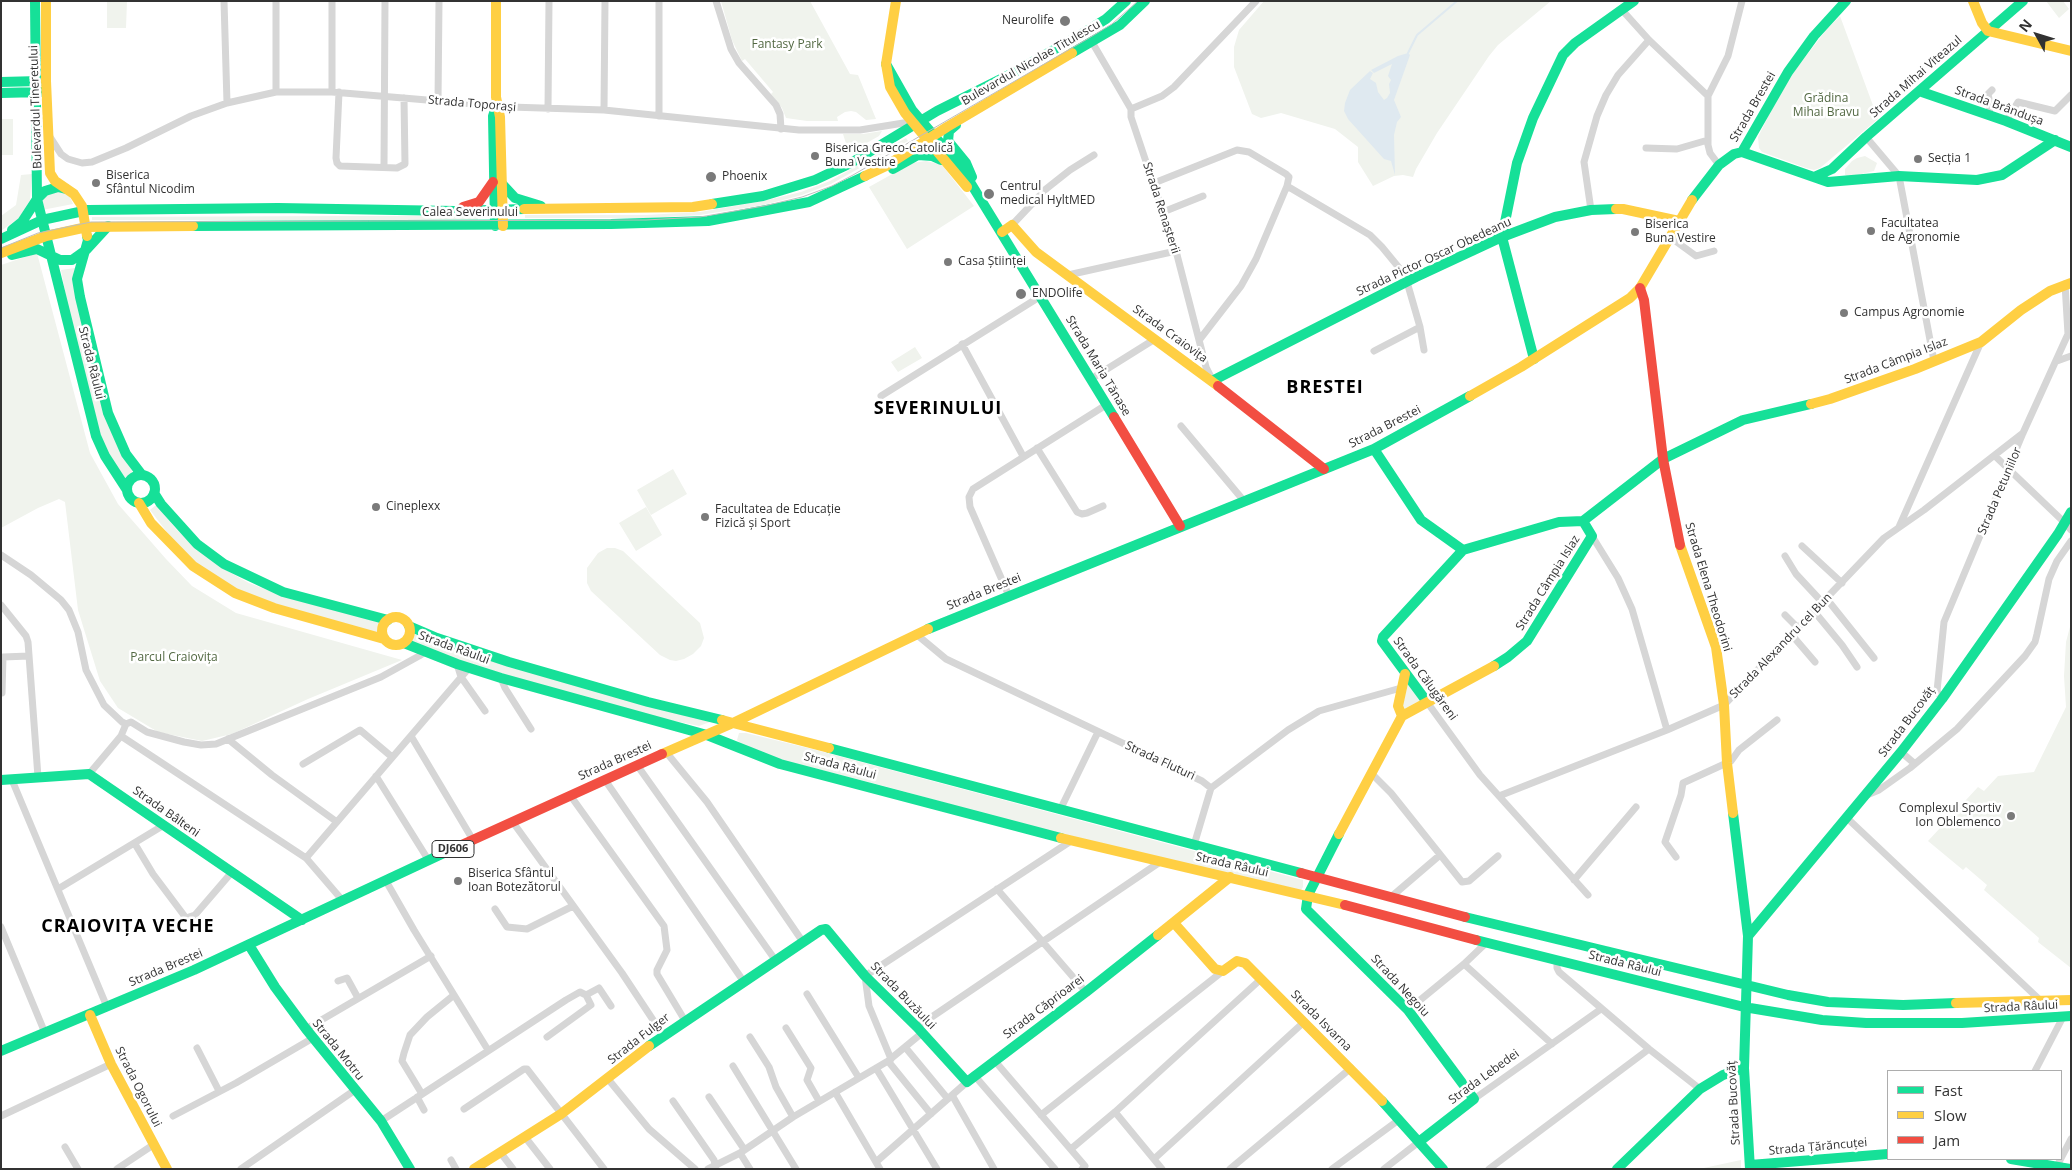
<!DOCTYPE html>
<meta charset="utf-8">
<style>
body{margin:0}
#map{position:relative;width:2072px;height:1170px;overflow:hidden;background:#fff;font-family:"Open Sans",sans-serif}
canvas{display:block}
.frame{position:absolute;inset:0;border:2px solid #323232;pointer-events:none}
.legend{position:absolute;left:1887px;top:1070px;width:175px;height:90px;box-sizing:border-box;background:#fff;border:1px solid #adadad;margin:0;padding:6px 9px;list-style:none;font-size:15px;color:#323232}
.legend li{display:flex;align-items:center;gap:10px;height:25px}
.legend b{width:25px;border:1px solid #adadad}
.north{position:absolute;left:2012px;top:10px;width:50px;height:50px;-webkit-text-stroke:4px #fff;paint-order:stroke;rotate:309deg;font-size:14px;font-weight:700;line-height:20px;text-align:center;color:#323232}
.north::after{content:'';display:block;margin:auto;width:18px;height:22px;background:#323232;clip-path:polygon(50% 0,100% 100%,50% 72%,0 100%)}
</style>
<div id="map">
<canvas width="2072" height="1170"></canvas>
<div class="frame"></div>
<ul class="legend">
<li><b style="height:6px;background:#16e098"></b>Fast</li>
<li><b style="height:6px;background:#ffcf43"></b>Slow</li>
<li><b style="height:6px;background:#f24e42"></b>Jam</li>
</ul>
<div class="north">N</div>
</div>
<script>
const g = document.querySelector('canvas').getContext('2d');
g.lineJoin = 'round';
function fillPath(path, color) { g.fillStyle = color; g.fill(path, 'evenodd'); }
const shape = rows => new Path2D(rows.map(r => 'M' + r).join(''));
function stroke(path, color, width, dash) { g.strokeStyle = color; g.lineWidth = width; g.lineCap = dash ? 'butt' : 'round'; g.setLineDash(dash || []); g.stroke(path); }
function label(font, color, halo, rows, align = 'center') {
  g.font = font + ' "Open Sans",sans-serif'; g.lineWidth = 5; g.setLineDash([]); g.textBaseline = 'middle'; g.strokeStyle = halo; g.fillStyle = color; for (const [text, x, y, turn = 0] of rows) {
    g.save(); g.translate(x, y); g.rotate((+turn || 0) * Math.PI / 180); g.textAlign = isNaN(turn) ? turn : align; if (halo) g.strokeText(text, 0, 0); g.fillText(text, 0, 0); g.restore();
  }
}
fillPath(shape([
 [107,1,127,1,126,28,107,28],
 [721,1,810,1,850,74,858,75,876,119,866,120,856,112,851,111,845,112,837,117,838,121,807,121,786,118,782,108,771,94,773,92,745,59,742,61,732,40],
 [1264,1,1551,1,1498,45,1489,56,1437,133,1416,169,1413,177,1403,175,1394,176,1373,186,1358,162,1358,147,1335,129,1281,113,1261,118,1252,114,1234,67,1234,47,1239,30],
 [2046,1,2063,1,2069,9,2059,18],
 [1840,16,1878,119,1820,168,1814,170,1806,168,1762,152,1759,148,1758,137,1778,97,1796,69,1827,29],
 [1,119,13,119,13,155,1,155],
 [882,131,879,136,849,153,843,134,863,134],
 [906,138,908,141,831,184,802,195,764,205,700,215,647,218,525,218,525,215,646,215,700,212,763,201,801,192,830,181],
 [1865,156,1877,163,1874,171,1849,177,1845,175,1845,169,1852,161,1857,158],
 [926,161,942,165,974,206,907,249,869,187,912,163],
 [32,174,30,200,19,218,1,231,1,216,16,205,21,175],
 [60,190,70,197,73,204,42,210,41,204,45,196],
 [341,216,478,216,478,220,92,220,92,217],
 [37,253,90,453,118,504,166,559,192,586,236,613,402,660,308,699,232,734,202,741,158,732,118,708,100,681,78,610,65,502,59,499,38,508,1,528,1,265],
 [75,268,123,457,133,471,124,480,105,451,95,420,67,302,61,270],
 [915,347,922,358,898,372,891,362],
 [673,469,687,494,651,515,637,490],
 [156,505,176,529,196,548,222,568,249,583,283,596,380,622,377,634,276,606,241,592,215,576,188,557,170,536,150,510],
 [646,507,662,535,636,551,619,523],
 [607,548,615,548,623,551,700,623,704,638,701,646,693,654,684,659,676,661,670,660,660,655,591,591,587,583,587,568,598,553],
 [2071,623,2071,968,2038,942,2039,938,1984,890,1987,885,1966,867,1963,870,1928,841,1978,787,1984,791,1998,776,2034,772,2066,707,2064,676,2066,642],
 [415,634,507,665,713,721,699,726,646,715,503,675,410,644],
 [1408,684,1421,700,1404,709,1402,708],
 [739,733,746,733,812,749,1303,880,1303,887,1301,890,1059,834,884,786,770,757,741,744,737,740],
 [1741,1160,1741,1169,1699,1169]
]), '#f0f3ed');
fillPath(shape([
 [1408,53,1410,55,1394,100,1401,117,1397,122,1394,135,1395,175,1391,161,1384,159,1348,119,1344,111,1345,103,1350,90,1370,71,1373,73,1370,79,1376,83,1378,92,1384,100,1387,98,1390,93,1389,84,1391,80,1388,76,1392,64,1374,73,1371,70,1398,56]
]), '#dfe9f0');
stroke(shape([
 [1408,53,1417,35,1457,1]
]), '#dfe9f0', 2);
stroke(shape([
 [224,1,227,103],
 [276,1,276,92],
 [716,1,731,49,739,63,776,105,780,114,781,129],
 [1622,10,1649,40,1708,96,1708,145,1710,153,1719,165],
 [1092,42,1131,109,1131,117,1176,251,1206,367,1212,379],
 [332,92,332,1],
 [339,92,336,158,337,163,340,166,397,168,405,164,404,98],
 [1708,96,1728,56,1742,1],
 [438,101,439,1],
 [548,109,549,1],
 [1131,109,1162,96,1174,87,1256,1],
 [604,110,605,1],
 [659,116,659,1],
 [1989,116,1990,104,1988,94,1992,90],
 [2006,121,2018,102,2055,111,2071,95],
 [50,137,61,154,68,159,82,163,92,162,126,148,191,116,227,103,276,92,332,92,510,107,604,110,799,130,860,130,916,121],
 [1866,137,1899,176,1934,361],
 [1646,148,1677,149,1708,140],
 [384,167,385,1],
 [1154,183,1237,150,1249,152,1286,174,1289,177,1287,186,1256,259,1241,286,1200,339],
 [1287,186,1370,235,1382,247,1405,275,1420,327,1424,350],
 [1591,210,1584,162,1597,116,1606,95,1618,75,1649,40],
 [1163,212,1203,196],
 [1012,225,1046,189,1070,170,1094,155],
 [1670,237,1696,256,1714,251],
 [1068,275,1176,251],
 [962,344,1023,456],
 [1374,351,1420,327],
 [2057,361,2071,356],
 [1091,379,1155,339],
 [881,396,1041,296],
 [1181,426,1244,501],
 [1037,448,1077,512,1082,514,1087,513,1103,506],
 [1995,456,2065,523,2071,530],
 [1899,527,1981,342],
 [1592,536,1618,578,1632,609,1667,730],
 [1802,546,1842,583],
 [1,555,31,575,61,600,69,610,78,632,86,670,104,705,122,722,126,724,131,722,147,732,184,742,201,745,216,744,381,677,419,656,425,652],
 [1785,556,1796,574,1822,602],
 [1009,596,970,507,969,497,973,489,1106,405],
 [1826,598,1874,658],
 [1,605,26,636,28,642,38,777],
 [1813,610,1842,645,1857,667],
 [1785,615,1797,627],
 [916,634,946,659,1202,781,1211,788],
 [1791,634,1815,662],
 [457,664,461,677,485,711],
 [501,678,505,688,531,729],
 [2,693,3,657,29,656],
 [1942,699,1937,691,1944,622,2023,433,2068,334,2065,284],
 [1427,702,1480,775,1588,895],
 [121,736,306,858,343,901],
 [411,736,473,840],
 [228,739,272,775,337,822],
 [666,752,707,802,803,942],
 [1901,752,1915,764],
 [303,764,360,730,392,757],
 [637,765,776,961],
 [1371,773,1391,793,1462,882,1469,881,1498,856],
 [89,774,121,736,126,724],
 [376,776,429,861],
 [12,780,107,1007],
 [605,780,744,982],
 [1211,788,1288,730,1319,711,1401,688],
 [570,795,664,926,667,950,657,970,657,974,684,1019],
 [1867,795,1879,790,1910,768,1957,729,2025,656,2035,642,2037,634,2049,579,2057,561,2071,541],
 [1499,796,1667,730,1724,705,1884,538,1924,510,2023,433],
 [1061,808,1098,732],
 [1847,818,2042,1002],
 [512,821,622,973,663,1035],
 [135,844,153,874,186,918,195,915,232,872],
 [1194,845,1211,788],
 [1676,857,1665,842,1681,795,1683,783,1731,761,1739,750,1777,720],
 [306,858,469,668],
 [1574,880,1636,807],
 [386,881,414,930,488,1050],
 [58,889,164,825],
 [997,889,1086,992],
 [1391,897,1440,855],
 [495,909,507,927,527,929,573,906],
 [1,927,45,1033],
 [1557,960,1557,968,1559,972,1649,1049,1700,1089],
 [1464,964,1552,1044],
 [338,981,347,978,358,998],
 [807,994,859,1078],
 [586,995,599,988,611,1006],
 [1408,1010,1464,964,1486,943],
 [917,1027,1160,862],
 [786,1028,811,1068,807,1080,819,1101],
 [306,1029,431,956],
 [750,1037,769,1067,776,1087,793,1117],
 [905,1047,948,1099],
 [197,1048,219,1091],
 [891,1059,869,1006,865,976,1071,841],
 [994,1060,1085,1166,1082,1169],
 [888,1061,931,1114],
 [733,1066,796,1169],
 [876,1068,937,1169],
 [2035,1071,2063,1017],
 [974,1075,1055,1169],
 [608,1079,649,1129,695,1169],
 [835,1092,880,1169],
 [422,1094,402,1061,404,1053,410,1035,427,1017,454,995],
 [952,1095,994,1169],
 [417,1097,424,1110],
 [709,1097,744,1149],
 [1474,1099,1601,1009],
 [673,1101,714,1160,716,1169],
 [464,1109,524,1069,527,1069,604,1169],
 [1115,1112,1162,1169],
 [1041,1115,1223,971],
 [1,1116,111,1064],
 [173,1116,236,1083,313,1038],
 [381,1121,566,1000,580,992,586,995,591,1005,547,1037],
 [525,1137,550,1169],
 [65,1147,78,1169],
 [1071,1149,1115,1112,1261,979],
 [500,1152,513,1169],
 [740,1153,750,1169],
 [1154,1159,1304,1022],
 [451,1160,456,1169],
 [876,1162,967,1082],
 [2057,1166,2071,1139],
 [117,1169,153,1145],
 [241,1169,355,1090],
 [708,1169,740,1153,793,1117,888,1061,922,1033],
 [1230,1169,1351,1068],
 [1332,1169,1400,1119],
 [1384,1169,1420,1141],
 [1489,1169,1649,1049]
]), '#d6d6d6', 7);
stroke(shape([
 [35,1,37,199,96,436,105,456,127,490],
 [1072,53,1120,25,1145,1],
 [886,64,912,110,948,152,970,182,1114,417],
 [1,82,40,81],
 [1919,91,2006,121,2071,147],
 [1,93,41,92],
 [956,125,949,131,948,141,966,163,972,177],
 [1742,152,1828,182,1899,176,1977,180,2002,175,2055,140],
 [893,169,918,155,932,156,941,160],
 [1814,177,1832,169,1866,137,2023,1],
 [502,184,515,198,541,206],
 [1692,200,1719,165,1734,154,1742,152,1788,72,1814,36,1846,1],
 [712,204,763,196,815,180,851,163,937,111,1013,73,1085,32,1106,19,1126,1],
 [193,226,611,224,708,221,809,202,865,176],
 [495,226,493,116,496,107],
 [12,230,22,222,37,199,45,191,58,187,66,189],
 [87,236,88,240,77,279,80,297,108,413,126,454,142,475],
 [1,239,42,220,88,210,278,208,455,211,524,209],
 [12,255,37,249,60,260,72,260,86,250,108,226],
 [1534,359,1502,237,1517,163,1533,118,1563,55,1575,43,1634,1],
 [1212,381,1416,277,1502,237,1555,217,1591,210,1616,209],
 [1374,449,1421,520,1463,550],
 '127 489a14 14 0 1 1 28 0a14 14 0 1 1-28 0Z',
 [154,493,161,504,197,544,224,564,283,592,388,620],
 [409,626,437,638,509,662,648,702,722,720],
 [928,629,1374,449,1470,396],
 [404,643,457,664,501,678,707,735],
 [1494,666,1508,657,1527,641,1592,536,1583,521,1663,459,1743,420,1811,404],
 [1427,702,1382,641,1383,637,1463,550,1559,522,1583,521],
 [707,735,780,764,1061,838],
 [829,748,1301,873],
 [1,780,89,774,302,920],
 [1733,813,1748,936,1744,1068,1750,1169],
 [1339,834,1308,895,1306,909,1408,1010,1474,1099,1420,1141],
 [1465,917,1788,995,1828,1002,1903,1005,1956,1003],
 [1748,936,1901,752,1942,699,2058,534,2071,512],
 [1476,940,1744,1007,1822,1020,1866,1023,1962,1023,2071,1016],
 [249,945,275,987,306,1029,381,1121,410,1169],
 [649,1046,821,930,826,929,865,976,917,1027,967,1082,1086,992,1158,935],
 [1,1051,194,970,444,853],
 [1382,1101,1443,1169],
 [2011,1159,2070,1169],
 [1750,1165,1888,1154],
 [1617,1169,1700,1089,1723,1075,1744,1068]
]), '#16e098', 10);
stroke(shape([
 [46,1,46,81,50,173,55,181,74,194,82,206,87,236],
 [496,1,496,97,500,117,503,226],
 [896,1,886,64,890,87,905,113,967,187],
 [1973,1,1982,23,1988,31,2071,51],
 [865,176,886,166,947,127,1072,53],
 [524,209,693,207,712,204],
 [1616,209,1623,209,1679,221],
 [1002,232,1012,225,1036,252,1218,386],
 [1,253,46,236,87,227,193,226],
 [1470,396,1521,367,1630,298,1640,288,1692,200],
 [1811,404,1830,399,1915,369,1981,342,2021,310,2050,291,2071,283],
 [139,503,151,523,193,566,235,593,274,608,384,639],
 [1680,545,1716,647,1724,705,1727,763,1733,813],
 '382 631a14 14 0 1 1 28 0a14 14 0 1 1-28 0Z',
 [1402,716,1398,706,1405,674],
 [722,720,733,723,928,629],
 [662,754,733,723,829,748],
 [1339,834,1402,716,1494,666],
 [1061,838,1345,905],
 [1174,923,1215,969,1223,971,1237,961,1245,963,1382,1101],
 [1158,935,1230,877],
 [1956,1003,2071,1000],
 [90,1015,111,1064,167,1169],
 [474,1169,561,1114,649,1046]
]), '#ffcf43', 10);
stroke(shape([
 [463,207,479,202,493,182],
 [1640,288,1644,300,1663,459,1680,545],
 [1218,386,1324,469],
 [1114,417,1180,526],
 [444,853,662,754],
 [1301,873,1465,917],
 [1345,905,1476,940]
]), '#f24e42', 10);
stroke(shape([
 [1,248,38,233,91,222,646,220,700,217,764,206,802,197,832,186,853,175,1089,38,1112,24,1138,1]
]), '#bebebe', 1);
for (const [x, y, r, color] of [
 [1065,21,6,"#7a7a7a"],
 [815,156,5,"#7a7a7a"],
 [1918,159,5,"#7a7a7a"],
 [711,177,6,"#7a7a7a"],
 [96,183,5,"#7a7a7a"],
 [989,194,6,"#7a7a7a"],
 [1871,231,5,"#7a7a7a"],
 [1635,232,5,"#7a7a7a"],
 [948,262,5,"#7a7a7a"],
 [1021,294,6,"#7a7a7a"],
 [1844,313,5,"#7a7a7a"],
 [376,507,5,"#7a7a7a"],
 [705,517,5,"#7a7a7a"],
 [2011,816,5,"#7a7a7a"],
 [458,881,5,"#7a7a7a"]
]) { const dot = new Path2D(); dot.arc(x, y, r, 0, 2 * Math.PI); g.fillStyle = color; g.fill(dot); stroke(dot, '#fff', 2); }
for (const [x, y, w] of [
 [453,849,42]
]) { const box = new Path2D(); box.roundRect(x - w / 2, y - 8.5, w, 17, 4); g.fillStyle = '#fff'; g.fill(box); stroke(box, '#323232', 1); }
label('bold 11px', '#323232', null, [
 ["DJ606",453,849]
]);
label('12px', '#323232', '#fff', [
 ["Neurolife",1054,21,"right"],
 ["Biserica Greco-Catolică",825,149],
 ["Buna Vestire",825,163],
 ["Secția 1",1928,159],
 ["Biserica",106,176],
 ["Sfântul Nicodim",106,190],
 ["Phoenix",722,177],
 ["Centrul",1000,187],
 ["medical HyltMED",1000,201],
 ["Facultatea",1881,224],
 ["de Agronomie",1881,238],
 ["Biserica",1645,225],
 ["Buna Vestire",1645,239],
 ["Casa Științei",958,262],
 ["ENDOlife",1032,294],
 ["Campus Agronomie",1854,313],
 ["Cineplexx",386,507],
 ["Facultatea de Educație",715,510],
 ["Fizică și Sport",715,524],
 ["Complexul Sportiv",2001,809,"right"],
 ["Ion Oblemenco",2001,823,"right"],
 ["Biserica Sfântul",468,874],
 ["Ioan Botezătorul",468,888]
], 'left');
label('12px', '#536943', '#fff', [
 ["Fantasy Park",787,45],
 ["Grădina",1826,99],
 ["Mihai Bravu",1826,113],
 ["Parcul Craiovița",174,658]
]);
label('12px', '#323232', '#fff', [
 ["Bulevardul Nicolae Titulescu",1031,63,-30],
 ["Strada Mihai Viteazul",1916,77,-41],
 ["Strada Toporași",472,104,5],
 ["Strada Brândușa",1999,106,20],
 ["Bulevardul Tineretului",36,107,-92],
 ["Strada Brestei",1753,107,-60],
 ["Strada Renașterii",1161,208,72],
 ["Calea Severinului",470,213],
 ["Strada Pictor Oscar Obedeanu",1434,257,-25],
 ["Strada Craiovița",1170,334,36],
 ["Strada Câmpia Islaz",1896,361,-21],
 ["Strada Râului",91,363,76],
 ["Strada Maria Tănase",1098,366,59],
 ["Strada Brestei",1385,427,-27],
 ["Strada Petuniilor",2000,491,-67],
 ["Strada Câmpia Islaz",1548,583,-58],
 ["Strada Elena Theodorini",1708,587,73],
 ["Strada Brestei",984,592,-22],
 ["Strada Alexandru cel Bun",1781,646,-46],
 ["Strada Râului",454,648,20],
 ["Strada Călugăreni",1425,679,54],
 ["Strada Bucovăț",1907,722,-53],
 ["Strada Brestei",615,761,-24],
 ["Strada Fluturi",1160,761,25],
 ["Strada Râului",840,766,15],
 ["Strada Bâlteni",166,812,35],
 ["Strada Râului",1232,865,13],
 ["Strada Râului",1625,964,14],
 ["Strada Brestei",166,968,-23],
 ["Strada Negoiu",1400,986,47],
 ["Strada Buzăului",903,996,46],
 ["Strada Căprioarei",1044,1007,-37],
 ["Strada Râului",2021,1007,-3],
 ["Strada Isvarna",1321,1021,45],
 ["Strada Fulger",639,1039,-38],
 ["Strada Motru",338,1050,51],
 ["Strada Lebedei",1484,1077,-36],
 ["Strada Ogorului",138,1087,63],
 ["Strada Bucovăț",1734,1103,-93],
 ["Strada Țărăncuței",1818,1147,-5]
]);
g.letterSpacing = '1px';
label('bold 18px', '#000', '#fff', [
 ["BRESTEI",1325,388],
 ["SEVERINULUI",938,409],
 ["CRAIOVIȚA VECHE",128,927]
]);
g.letterSpacing = '0px';
</script>
